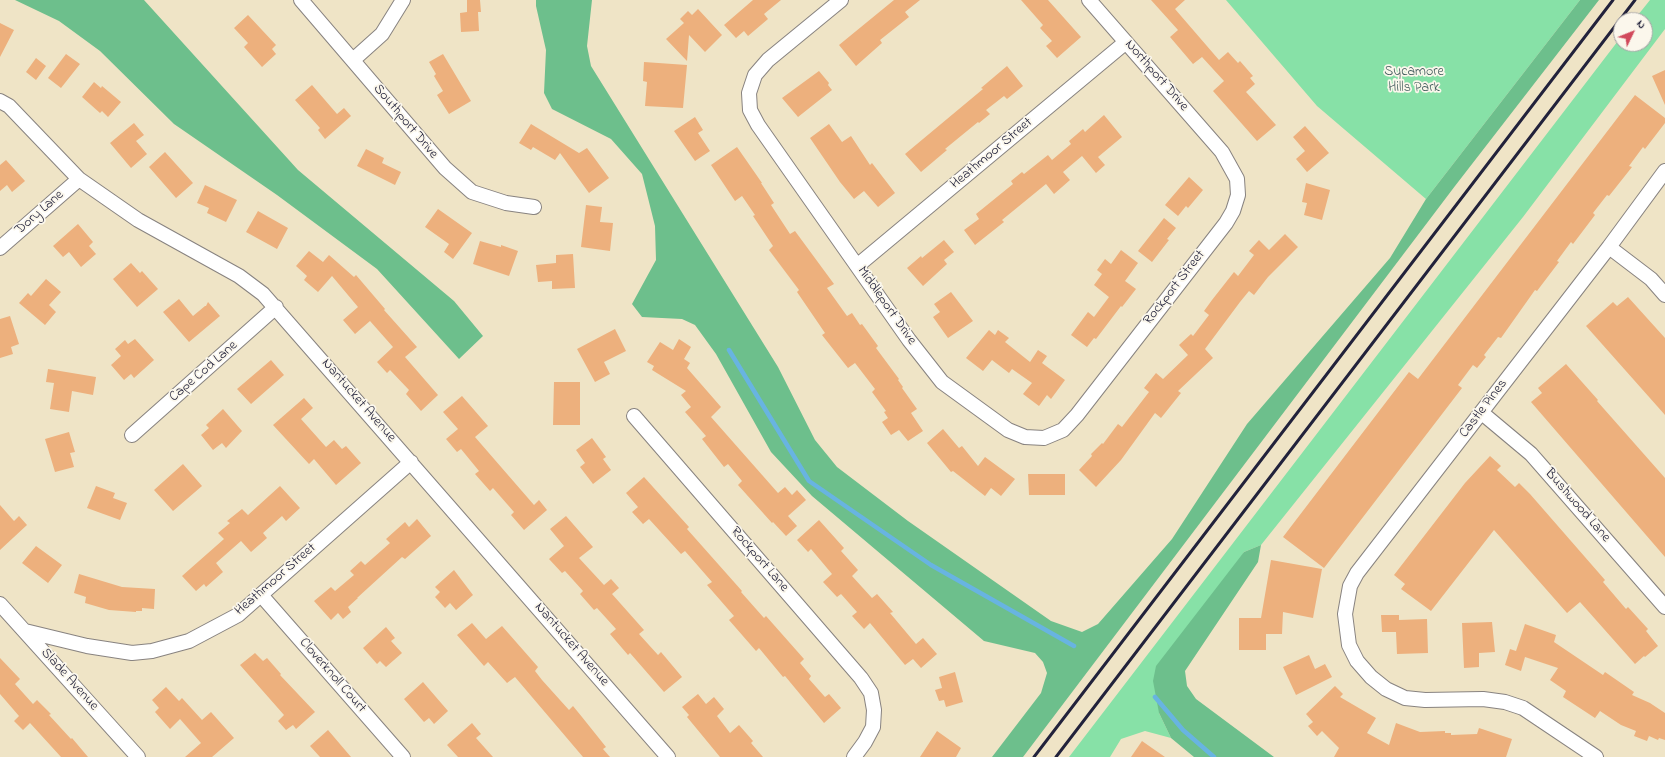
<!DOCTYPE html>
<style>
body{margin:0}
#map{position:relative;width:1665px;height:757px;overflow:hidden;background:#efe4c6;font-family:"Indie Flower",sans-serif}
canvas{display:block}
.north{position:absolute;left:1613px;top:12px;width:40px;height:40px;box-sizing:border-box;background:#fbf7ec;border:1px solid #a4a2a5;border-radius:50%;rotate:47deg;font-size:11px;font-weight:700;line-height:16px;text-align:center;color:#22223b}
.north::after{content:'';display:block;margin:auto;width:14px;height:18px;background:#d1495b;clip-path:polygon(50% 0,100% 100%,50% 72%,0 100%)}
</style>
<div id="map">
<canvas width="1665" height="757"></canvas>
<div class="north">N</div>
</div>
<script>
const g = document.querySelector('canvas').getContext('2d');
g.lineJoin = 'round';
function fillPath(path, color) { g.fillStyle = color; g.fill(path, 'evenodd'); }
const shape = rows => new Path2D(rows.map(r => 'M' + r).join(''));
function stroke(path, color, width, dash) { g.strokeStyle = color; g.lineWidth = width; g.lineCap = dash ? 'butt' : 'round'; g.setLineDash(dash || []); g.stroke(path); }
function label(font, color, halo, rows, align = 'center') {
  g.font = font + ' "Indie Flower",sans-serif'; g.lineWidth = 3.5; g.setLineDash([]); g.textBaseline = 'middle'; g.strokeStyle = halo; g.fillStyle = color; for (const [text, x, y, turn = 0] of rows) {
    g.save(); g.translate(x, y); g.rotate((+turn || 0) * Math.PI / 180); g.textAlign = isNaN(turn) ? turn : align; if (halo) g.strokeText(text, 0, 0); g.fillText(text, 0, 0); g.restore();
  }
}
fillPath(shape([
 [1226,0,1580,0,1426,199,1317,106],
 [1650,0,1665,0,1665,29,1523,217,1261,545,1244,552,1159,713,1171,738,1145,731,1121,739,1110,757,1069,757,1621,37,1621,44,1645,44,1645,20,1634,20]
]), '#87e1a7');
fillPath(shape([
 [15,0,144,0,298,170,454,301,483,336,459,359,377,269,277,195,174,124,100,51,59,21],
 [536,0,592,0,587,46,591,66,778,367,815,440,837,467,908,521,1051,621,1082,632,1098,624,1172,539,1247,424,1390,258,1426,199,1580,0,1599,0,1455,186,1023,757,992,757,1041,693,1047,673,1043,662,1035,653,984,641,812,496,771,452,716,354,695,325,682,319,642,317,632,304,656,260,655,226,642,174,611,139,552,109,544,93,546,50,536,6],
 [1261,545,1258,562,1185,671,1187,686,1196,699,1274,757,1194,757,1171,738,1159,713,1153,681,1156,666,1244,552]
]), '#6dbf8c');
stroke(shape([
 [729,350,809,481,931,565,1074,646],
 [1155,697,1183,730,1214,757]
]), '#68b4e1', 4.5);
fillPath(shape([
 [467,0,480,0,481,12,478,12,479,31,461,32,460,13,467,12],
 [753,0,781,0,764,14,768,19,748,36,744,31,736,38,724,25],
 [894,0,920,0,905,12,909,17,880,40,882,43,856,66,839,45],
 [1021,0,1048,0,1081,37,1057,58,1046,46,1052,41,1040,28,1043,25],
 [1151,0,1185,0,1175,9,1219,60,1228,52,1238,63,1240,61,1253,76,1250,78,1255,84,1246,92,1276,125,1257,141,1213,91,1224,81,1202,57,1193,64,1170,37,1178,30],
 [698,9,722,35,705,52,689,35,687,61,666,39,684,23,680,19,688,11,692,15],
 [248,15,276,45,272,49,276,54,262,67,244,47,248,43,234,28],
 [0,23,14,30,0,57],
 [66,54,80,64,61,88,48,78],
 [443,54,471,101,449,114,437,95,443,91,434,76,436,74,429,62],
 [36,58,46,66,36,80,26,72],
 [644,62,687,65,683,108,645,106,647,82,643,81],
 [1007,66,1023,86,1007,99,1004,96,986,110,990,114,979,123,978,122,945,149,947,150,921,172,905,154,983,89,981,88],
 [1665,70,1665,105,1652,76],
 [819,71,829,83,828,85,832,90,798,117,782,98],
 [94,82,101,88,102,86,121,102,108,117,102,111,100,113,82,97],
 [312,85,337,114,344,108,351,116,325,139,318,130,320,128,295,100],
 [1635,95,1665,118,1665,123,1645,149,1643,147,1629,166,1632,167,1609,196,1607,195,1593,213,1595,215,1573,244,1571,242,1557,261,1559,262,1537,291,1535,290,1501,338,1498,337,1484,355,1486,357,1477,368,1473,365,1458,385,1462,388,1324,568,1283,537,1409,372,1418,379],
 [1104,115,1122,137,1098,157,1105,165,1096,173,1082,156,1063,172,1070,180,1054,194,1046,184,1002,220,1004,222,975,245,964,230,979,219,976,214,1013,184,1011,181,1022,172,1024,174,1048,155,1052,160,1071,144,1069,141,1083,129,1085,132],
 [695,117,703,130,698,133,710,151,695,161,674,131],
 [134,123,144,135,136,141,147,154,131,168,110,143],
 [531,124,579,153,587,148,609,178,589,193,560,153,555,160,533,147,531,150,519,143],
 [829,124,842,142,851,136,870,165,872,163,895,193,878,207,864,191,854,199,840,182,810,138],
 [1305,126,1329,153,1307,172,1296,159,1305,151,1293,137],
 [737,147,762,183,761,183,774,203,771,205,790,234,795,231,834,284,827,288,847,316,852,313,860,325,862,324,878,346,876,348,899,379,898,380,903,387,902,388,917,409,911,413,923,431,908,441,899,430,891,435,882,422,888,418,884,412,886,411,872,392,875,389,855,363,848,368,822,335,825,333,797,292,799,290,769,250,773,246,753,216,755,215,742,196,735,201,711,165],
 [366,149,384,158,382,163,401,172,395,185,357,166],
 [165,152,193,183,176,198,149,167],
 [6,160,25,181,12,192,7,185,0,191,0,165],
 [1189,177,1203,190,1188,208,1186,206,1178,216,1165,205],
 [1306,183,1330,190,1322,220,1304,215,1307,203,1302,202],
 [205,185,237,200,226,222,207,213,209,208,197,203],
 [586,205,602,207,600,222,613,223,610,251,581,247],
 [438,209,472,233,453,259,444,252,449,244,425,227],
 [258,211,288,228,277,249,246,232],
 [1164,218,1176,228,1167,239,1169,240,1152,262,1138,251],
 [78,224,93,242,89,246,96,254,81,267,69,252,63,257,53,246],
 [1285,234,1298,247,1268,277,1254,295,1249,291,1240,302,1205,349,1213,358,1178,391,1181,393,1161,418,1155,413,1121,460,1096,487,1079,470,1092,456,1091,454,1102,443,1103,444,1118,424,1122,427,1149,392,1144,388,1156,373,1163,379,1188,355,1179,345,1191,334,1193,336,1209,315,1204,311,1212,300,1234,272,1238,276,1254,255,1249,251,1259,240,1269,250],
 [944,240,954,252,944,260,947,264,923,286,907,268,921,256,922,258],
 [480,241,501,247,501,245,518,251,509,276,473,264],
 [1121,250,1138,263,1125,281,1136,289,1122,307,1121,306,1096,339,1094,338,1087,347,1071,335,1088,312,1094,317,1109,297,1094,285,1102,274,1097,270,1105,259,1111,264],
 [309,251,323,262,329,255,354,277,356,275,385,309,384,310,417,347,405,357,438,395,421,411,406,394,409,390,390,370,387,373,377,362,393,347,370,321,355,334,343,320,358,307,332,276,318,292,304,280,307,276,296,266],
 [573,254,575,288,552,289,552,281,538,282,536,265,556,263,556,255],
 [131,263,140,273,142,271,158,289,137,307,113,279],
 [46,279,61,292,49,305,56,312,45,325,19,303,28,293,31,296],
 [951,292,973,321,948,338,933,317,940,312,934,304],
 [1628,297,1665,338,1665,415,1586,326,1613,302,1617,306],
 [179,299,193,316,205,306,206,306,208,302,220,316,189,342,163,312],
 [10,316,19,344,11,347,13,354,0,358,0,319],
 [615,329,626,351,604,362,610,374,595,382,577,349],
 [989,330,995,335,998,330,1009,338,1005,342,1030,362,1038,350,1047,356,1042,363,1065,380,1051,399,1047,395,1039,406,1023,394,1032,383,1012,369,1009,373,992,360,983,371,966,358],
 [135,339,154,360,134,378,131,374,124,380,111,365,121,356,115,349,125,340,128,344],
 [679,339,691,347,684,359,690,363,687,368,721,407,711,417,778,493,785,487,792,495,797,490,806,500,788,516,797,526,786,536,773,522,772,523,738,485,742,481,728,464,724,467,702,439,706,436,685,412,691,407,681,395,686,391,652,370,654,366,647,362,660,342,673,350],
 [271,360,284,375,251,404,237,389],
 [1566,364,1598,400,1597,401,1665,478,1665,557,1531,402,1542,393,1538,388],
 [48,369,96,377,93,395,72,391,69,412,50,409,54,383,46,382],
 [554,382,580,382,580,425,553,425],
 [462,396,488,426,475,437,534,505,539,500,547,510,524,530,511,515,514,512,493,488,490,491,475,474,479,471,461,449,457,452,446,439,458,429,443,412],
 [304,398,313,408,301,419,326,447,334,440,342,449,346,446,361,463,336,485,314,459,309,464,273,425],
 [223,409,242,431,226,448,222,443,213,450,201,435,209,428,206,425],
 [943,429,959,448,962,446,978,466,985,457,1015,479,1001,496,991,488,985,496,953,471,951,472,927,443],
 [69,432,75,452,70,453,74,467,55,472,45,439],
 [592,438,606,457,603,459,611,470,593,484,580,467,585,463,576,450],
 [1490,456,1501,466,1497,470,1515,487,1519,483,1530,494,1605,580,1603,582,1626,609,1628,607,1648,629,1646,631,1658,646,1645,657,1644,656,1635,664,1580,602,1567,613,1494,530,1431,611,1401,589,1405,584,1394,575,1465,483],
 [183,464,202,486,173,511,154,490],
 [1028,474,1065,474,1065,495,1029,495],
 [644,477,689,527,687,529,742,591,741,592,764,618,766,616,804,659,800,663,811,676,809,679,825,697,829,694,841,708,824,723,785,676,783,677,759,648,756,651,729,620,734,616,707,585,712,582,685,551,681,554,649,519,643,524,632,512,638,507,626,493],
 [96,486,115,493,113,498,127,503,120,520,87,508],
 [280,486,300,508,286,521,282,516,263,533,267,538,251,552,241,541,216,563,223,572,206,587,204,584,196,591,182,576,224,539,218,533,230,523,227,521,242,509,248,515],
 [0,505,14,521,19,516,27,525,0,550],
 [566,516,593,547,579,558,604,585,611,579,619,588,612,594,644,630,639,634,658,655,661,652,682,677,664,692,630,653,628,655,610,634,616,629,597,608,594,610,580,594,583,591,565,571,562,573,549,559,564,546,550,529],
 [417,519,431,536,405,559,402,557,357,598,358,598,348,607,351,612,343,619,338,613,331,620,314,601,331,587,335,591,354,575,350,571,361,561,365,565,390,543,386,539,405,522,409,527],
 [819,520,844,548,841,551,858,570,852,576,872,598,877,594,893,612,890,613,916,644,923,638,937,654,921,668,913,659,905,665,870,623,864,629,852,616,857,612,841,594,837,597,823,582,832,574,811,549,808,552,797,540],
 [36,546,62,565,48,583,22,563],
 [1271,560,1322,569,1313,618,1283,612,1282,634,1266,634,1266,650,1239,650,1239,618,1261,618],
 [454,570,473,595,456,610,450,603,445,608,435,597,440,592,435,587],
 [79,574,122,587,155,589,154,609,142,608,142,611,136,611,136,612,109,610,85,603,86,597,74,593],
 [1381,615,1399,615,1399,620,1427,619,1428,653,1397,654,1396,632,1382,632],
 [1492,622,1495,652,1479,653,1479,667,1464,668,1462,623],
 [472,623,486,639,502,626,538,667,535,671,542,680,569,710,573,706,582,717,606,747,603,749,610,757,583,757,515,677,507,683,488,662,484,666,457,635],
 [1525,624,1556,635,1554,642,1603,675,1605,672,1634,692,1632,695,1650,703,1665,713,1665,740,1659,738,1658,740,1649,736,1647,741,1634,736,1636,731,1621,725,1600,711,1595,718,1563,697,1566,691,1550,680,1558,668,1525,657,1521,671,1505,665,1510,649,1516,651],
 [386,627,395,638,391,641,402,653,386,667,380,661,377,664,363,648],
 [255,653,263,661,267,658,281,674,280,675,315,712,296,729,293,725,286,730,278,721,284,715,240,665],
 [1309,655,1315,669,1325,664,1332,677,1296,695,1283,667],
 [0,658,20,679,15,684,33,704,37,700,51,714,49,715,71,739,72,738,88,757,61,757,30,723,23,730,14,721,19,716,0,694],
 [955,672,963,702,946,707,944,700,939,701,935,690,942,688,939,677],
 [423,682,448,711,434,724,429,718,424,722,404,699],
 [1335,686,1343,694,1340,697,1376,718,1367,733,1389,745,1396,723,1420,732,1445,731,1445,733,1451,733,1451,735,1477,734,1479,728,1512,739,1506,757,1334,757,1339,748,1322,731,1317,736,1308,726,1313,722,1306,714],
 [166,687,179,701,182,698,202,720,211,712,234,738,212,757,185,757,201,743,180,719,170,729,155,712,159,708,152,700],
 [698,694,706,704,714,697,724,709,717,716,730,733,739,725,753,741,751,743,763,757,720,757,687,717,689,715,682,707],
 [472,723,481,734,476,738,493,757,458,757,447,745],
 [328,730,351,757,320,757,310,746],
 [937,731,961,748,956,757,920,757],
 [1142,741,1152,748,1165,757,1131,757]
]), '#edb07d');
const minor = shape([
 [301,0,445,168,472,192,506,203,534,207],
 [841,0,768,60,755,75,749,93,750,110,758,125,909,340,942,382,1008,430,1025,437,1044,438,1063,430,1077,415,1226,223,1233,211,1238,195,1237,179,1222,152,1089,0],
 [353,60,382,34,403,0],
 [0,101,9,106,79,179,138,220,239,276,263,294,668,757],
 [1609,247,1651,279,1665,295],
 [0,248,79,179],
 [857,266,1126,42],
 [1482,413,1531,454,1665,607],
 [634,416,861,678,871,693,874,710,873,727,865,742,854,757],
 [132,435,276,307],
 [261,595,403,757],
 [0,604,138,757],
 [25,631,87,646,132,653,152,651,189,641,238,615,411,462],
 [1596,757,1523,708,1505,702,1483,699,1425,700,1405,698,1386,689,1371,677,1357,661,1349,645,1345,614,1350,586,1357,573,1609,247,1665,171]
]);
stroke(minor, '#888380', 16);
stroke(minor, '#fff', 14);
stroke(shape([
 [1034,757,1613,0],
 [1056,757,1635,0]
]), '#22223b', 3);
label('14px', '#405b5b', '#fbf7ec', [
 ["Sycamore",1414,73],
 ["Hills Park",1414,89]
]);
label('14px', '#22223b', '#fbf7ec', [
 ["Northport Drive",1156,76,49],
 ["Southport Drive",405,122,50],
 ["Heathmoor Street",992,154,-40],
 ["Dory Lane",40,213,-41],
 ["Rockport Street",1175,288,-52],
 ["Middleport Drive",886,306,55],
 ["Cape Cod Lane",204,372,-41],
 ["Nantucket Avenue",358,401,49],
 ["Castle Pines",1484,409,-53],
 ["Bushwood Lane",1577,506,49],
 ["Rockport Lane",759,560,49],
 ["Heathmoor Street",276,580,-41],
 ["Nantucket Avenue",571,645,49],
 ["Cloverknoll Court",332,676,49],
 ["Slade Avenue",69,680,48]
]);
</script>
